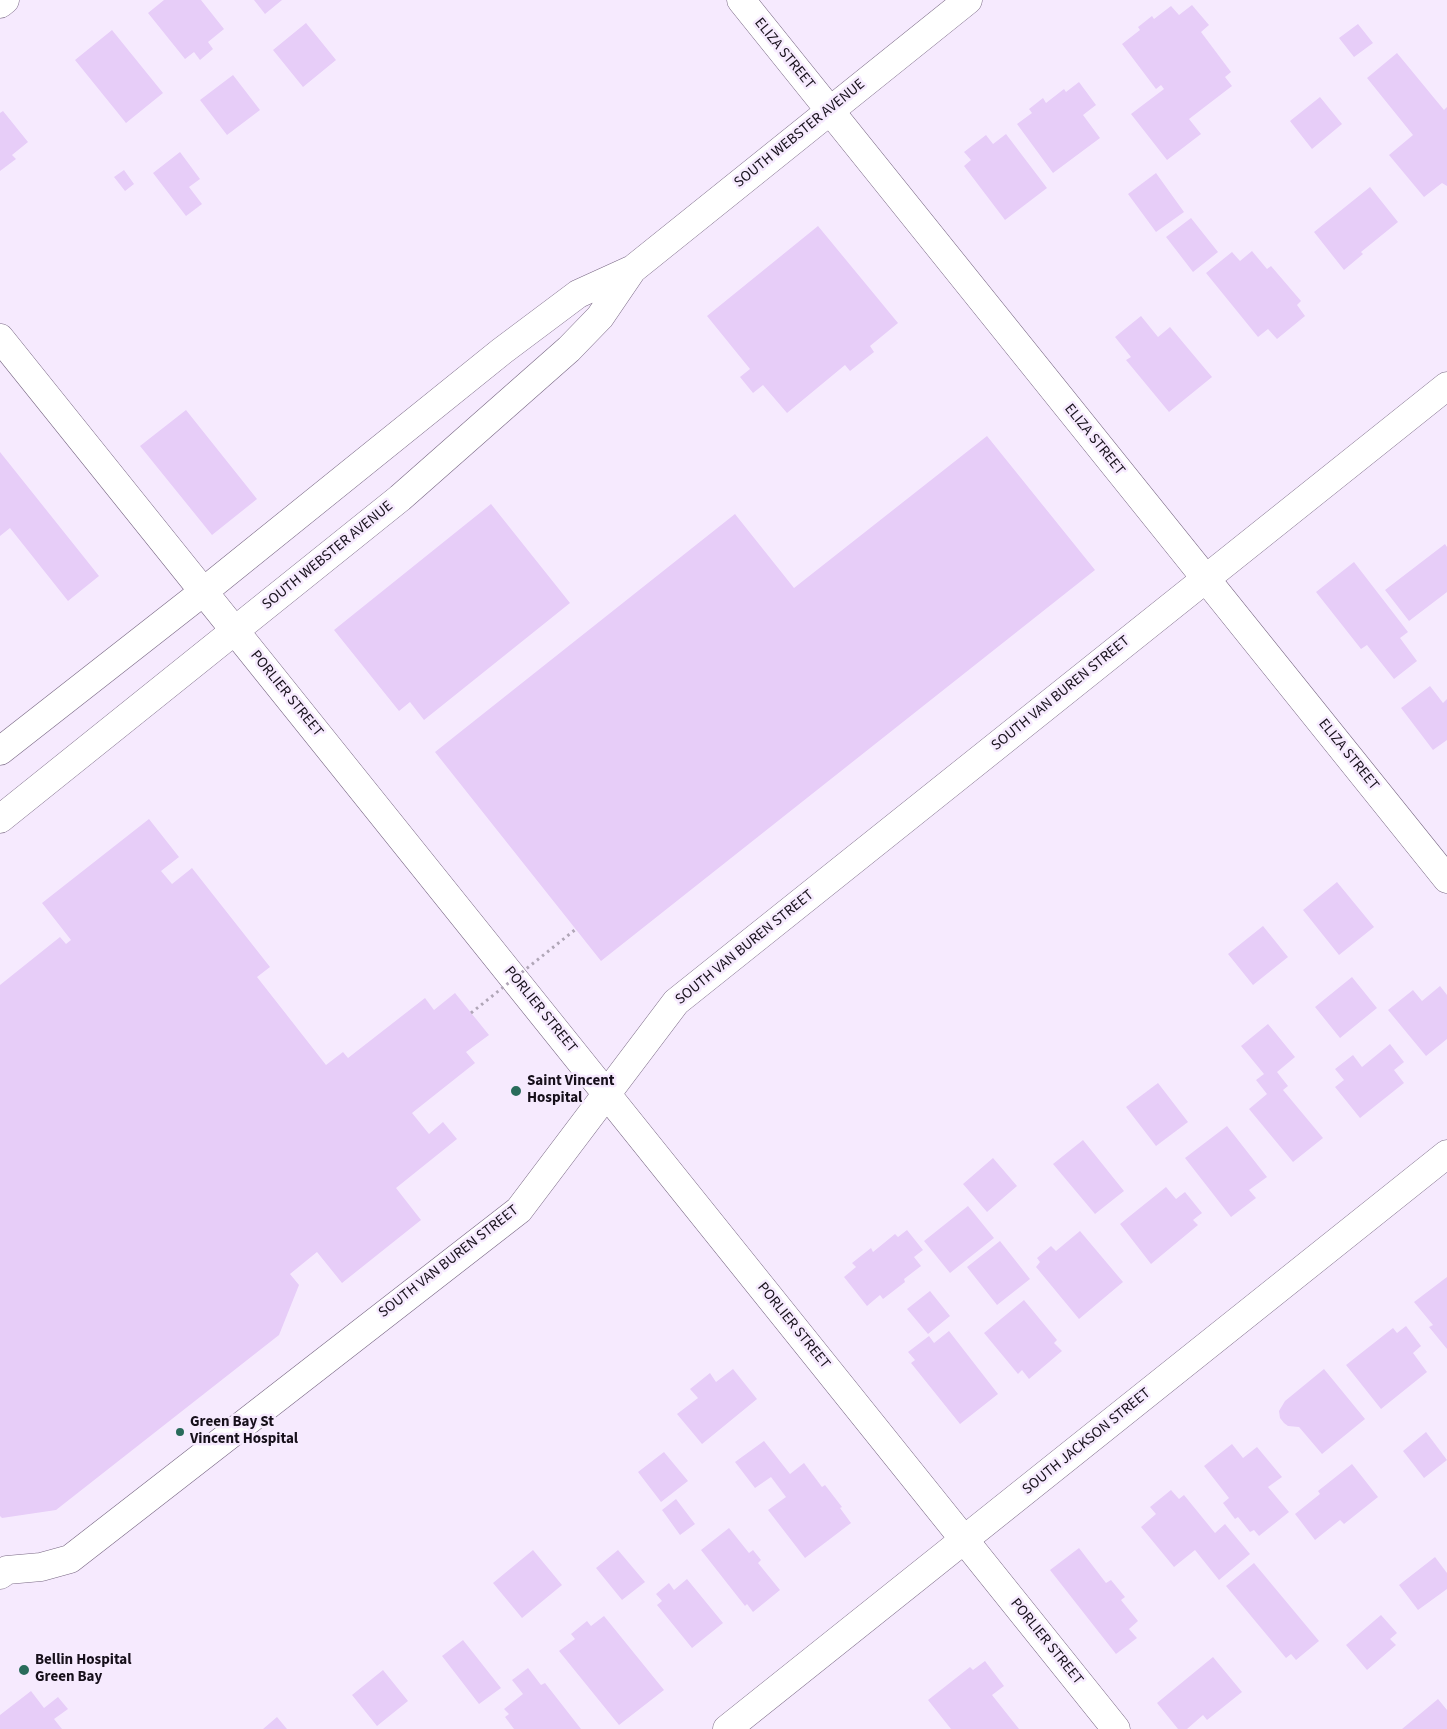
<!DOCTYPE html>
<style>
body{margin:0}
canvas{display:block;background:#f6eafe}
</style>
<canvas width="1447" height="1729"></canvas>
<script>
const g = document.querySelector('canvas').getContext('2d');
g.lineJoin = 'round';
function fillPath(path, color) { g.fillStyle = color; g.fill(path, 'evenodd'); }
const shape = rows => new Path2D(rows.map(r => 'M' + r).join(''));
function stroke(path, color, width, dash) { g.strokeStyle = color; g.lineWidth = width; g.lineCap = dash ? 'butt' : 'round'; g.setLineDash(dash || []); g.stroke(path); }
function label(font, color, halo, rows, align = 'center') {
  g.font = font + ' "Source Sans 3",sans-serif'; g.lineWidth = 5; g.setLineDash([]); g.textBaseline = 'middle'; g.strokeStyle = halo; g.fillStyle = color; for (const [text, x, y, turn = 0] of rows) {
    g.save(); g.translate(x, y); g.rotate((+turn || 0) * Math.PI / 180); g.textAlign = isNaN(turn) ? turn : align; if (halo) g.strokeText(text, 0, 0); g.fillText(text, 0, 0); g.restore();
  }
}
fillPath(shape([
 [164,0,201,0,224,29,208,42,213,49,200,60,194,52,185,59,148,13],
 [254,0,282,0,265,14],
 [1192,5,1209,25,1201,32,1231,72,1225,77,1232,86,1189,119,1201,134,1167,160,1131,114,1164,89,1161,85,1156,89,1122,44,1140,30,1138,27,1152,16,1154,19,1171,6,1179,15],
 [306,23,336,60,303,87,273,50],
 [1358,24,1373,43,1354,57,1339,38],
 [112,30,163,93,126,123,75,60],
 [1397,53,1444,110,1447,107,1447,186,1442,183,1424,197,1389,155,1413,135,1367,78],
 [233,75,260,110,227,135,200,100],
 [1079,82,1096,105,1083,115,1100,138,1053,173,1017,124,1032,113,1029,109,1043,98,1046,103,1064,89,1066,92],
 [1320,97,1342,124,1312,149,1290,121],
 [3,111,28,142,12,155,16,159,0,171,0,113],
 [1006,134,1047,188,1005,220,964,166,971,160,964,152,986,135,993,144],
 [180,152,200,179,189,187,202,204,186,216,153,173],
 [124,170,134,184,125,191,114,177],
 [1156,173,1184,212,1156,232,1128,194],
 [1370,187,1398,222,1361,252,1363,254,1344,270,1314,232],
 [1191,218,1218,252,1193,272,1166,237],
 [818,226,898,323,870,346,874,352,850,371,845,365,787,413,763,385,753,393,740,377,750,369,707,316],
 [1252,251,1267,269,1271,266,1301,301,1297,305,1305,316,1277,339,1268,329,1258,337,1206,273,1232,252,1240,261],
 [1141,316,1158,337,1170,327,1212,377,1169,412,1126,360,1131,357,1115,337],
 [186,410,257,499,212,535,140,446],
 [987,436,1095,570,601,961,435,752,735,514,794,588],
 [0,452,99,576,68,601,10,528,0,536],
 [491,504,570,603,424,720,410,702,399,711,334,630],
 [1445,544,1447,547,1447,592,1409,621,1385,590],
 [1354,562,1408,632,1400,638,1417,661,1394,679,1367,645,1361,649,1316,592],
 [1430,686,1443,703,1447,699,1447,740,1433,750,1401,708],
 [149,819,179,857,161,871,172,884,192,868,270,967,257,977,326,1065,343,1052,348,1058,425,998,434,1010,455,993,489,1035,466,1052,475,1063,412,1113,429,1134,443,1122,457,1139,396,1188,421,1220,342,1283,317,1252,290,1274,299,1285,279,1335,56,1510,2,1518,0,1516,0,985,60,937,66,944,71,940,42,903],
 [1337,882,1374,927,1339,955,1303,910],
 [1263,926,1288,957,1253,985,1228,954],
 [1352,977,1377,1008,1340,1038,1315,1007],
 [1440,986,1447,995,1447,1039,1426,1056,1388,1010,1413,990,1422,1001],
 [1268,1024,1295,1057,1277,1072,1288,1086,1283,1090,1323,1138,1293,1162,1249,1109,1267,1094,1256,1080,1264,1074,1241,1046],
 [1390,1044,1404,1062,1394,1070,1404,1083,1360,1118,1335,1087,1344,1080,1335,1069,1353,1055,1362,1067],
 [1158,1083,1188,1122,1156,1146,1126,1107],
 [1227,1126,1267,1177,1249,1190,1256,1198,1231,1217,1185,1158],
 [1083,1140,1124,1191,1095,1214,1053,1164],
 [993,1158,1017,1186,987,1212,963,1184],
 [1166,1187,1176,1199,1185,1192,1202,1213,1193,1220,1198,1225,1151,1264,1120,1224],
 [968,1206,994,1238,950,1273,924,1241],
 [907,1230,923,1250,914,1257,921,1266,904,1279,905,1282,883,1299,880,1295,867,1306,844,1277,856,1267,852,1263,871,1248,873,1252,895,1234,898,1237],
 [1080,1231,1123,1282,1079,1319,1036,1267,1040,1262,1037,1258,1051,1246,1056,1251],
 [1000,1241,1030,1279,997,1305,967,1267],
 [1447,1277,1447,1349,1429,1327,1433,1325,1414,1302],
 [930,1291,950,1316,928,1334,907,1309],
 [1024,1300,1057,1340,1054,1343,1062,1351,1029,1379,1022,1370,1018,1374,984,1333],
 [1406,1326,1421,1346,1413,1353,1427,1372,1381,1409,1346,1365,1393,1328,1397,1333],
 [949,1331,998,1394,960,1424,911,1363,915,1360,908,1352,929,1336,934,1343],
 [733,1369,757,1399,702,1444,677,1414,698,1398,690,1389,710,1373,716,1382],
 [1324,1369,1365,1419,1322,1454,1299,1427,1288,1426,1284,1423,1280,1418,1279,1411,1285,1401],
 [1426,1432,1447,1460,1424,1478,1403,1451],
 [764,1441,790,1474,804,1463,822,1487,825,1485,842,1507,840,1508,851,1523,805,1558,768,1510,786,1497,771,1477,755,1488,735,1462],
 [1232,1444,1243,1458,1257,1447,1282,1477,1268,1487,1289,1512,1259,1536,1254,1530,1250,1532,1238,1517,1235,1519,1223,1503,1229,1498,1204,1466],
 [664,1452,688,1481,661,1502,638,1472],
 [1352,1464,1378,1497,1344,1524,1340,1520,1315,1540,1295,1514,1320,1494,1318,1491],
 [1171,1490,1179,1499,1184,1495,1215,1533,1225,1524,1250,1554,1219,1580,1195,1550,1174,1567,1141,1527,1156,1514,1150,1507],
 [676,1499,695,1524,680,1535,662,1510],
 [729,1528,749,1553,753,1550,761,1560,758,1563,780,1590,753,1612,747,1604,745,1606,701,1550],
 [1079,1548,1106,1583,1111,1580,1125,1597,1121,1600,1138,1621,1129,1629,1137,1638,1116,1654,1050,1570],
 [533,1550,562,1585,522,1618,493,1583],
 [618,1550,645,1582,622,1600,596,1568],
 [1435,1557,1447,1573,1447,1589,1418,1610,1399,1585],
 [1254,1563,1319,1641,1296,1660,1291,1654,1286,1658,1226,1586],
 [687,1579,723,1623,692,1648,657,1605,662,1601,656,1594,669,1583,674,1590],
 [1381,1615,1397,1633,1390,1639,1396,1645,1367,1670,1346,1645],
 [604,1616,664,1690,619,1725,559,1651,575,1639,571,1634,587,1621,591,1626],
 [463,1640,501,1688,479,1704,442,1656],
 [1213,1657,1242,1692,1207,1720,1203,1715,1187,1729,1178,1729,1157,1703],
 [985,1661,1004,1686,992,1695,1019,1729,951,1729,928,1700,970,1667,973,1670],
 [528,1668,541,1685,545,1683,581,1729,514,1729,505,1717,509,1714,504,1709,523,1694,512,1680],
 [383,1670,408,1701,377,1726,352,1695],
 [31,1691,44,1708,58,1697,68,1709,54,1719,62,1729,0,1729,0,1715],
 [1438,1699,1447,1710,1447,1729,1402,1729],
 [277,1717,287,1729,263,1729]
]), '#e7cdf8');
const street = shape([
 [741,0,1447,879],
 [0,4,5,0],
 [0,1575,7,1570,41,1567,70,1559,519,1210,676,1002,1447,386],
 [727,1729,1447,1154]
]);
const secondary = shape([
 [0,338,1116,1729],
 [0,751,203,592,502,351,578,294,633,269,968,0],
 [0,819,400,498,569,349,600,317,632,270]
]);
stroke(street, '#786783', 29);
stroke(secondary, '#786783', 29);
stroke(street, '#fff', 28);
stroke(secondary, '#fff', 28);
stroke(shape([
 [471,1013,576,929]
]), '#b0a6b7', 3, [2.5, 4]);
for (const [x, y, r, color] of [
 [516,1091,6,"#296b5b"],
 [180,1432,5,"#296b5b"],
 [24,1670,6,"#296b5b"]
]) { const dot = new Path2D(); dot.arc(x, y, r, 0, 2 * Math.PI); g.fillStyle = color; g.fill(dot); stroke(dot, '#f6eafe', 2); }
label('15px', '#17101b', '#f6eafe', [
 ["ELIZA STREET",784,54,51],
 ["SOUTH WEBSTER AVENUE",800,134,-39],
 ["ELIZA STREET",1094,440,51],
 ["SOUTH WEBSTER AVENUE",328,556,-39],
 ["PORLIER STREET",286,694,51],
 ["SOUTH VAN BUREN STREET",1061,694,-39],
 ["ELIZA STREET",1348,755,51],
 ["SOUTH VAN BUREN STREET",745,948,-39],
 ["PORLIER STREET",540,1010,51],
 ["SOUTH VAN BUREN STREET",449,1262,-38],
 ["PORLIER STREET",793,1326,51],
 ["SOUTH JACKSON STREET",1087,1442,-39],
 ["PORLIER STREET",1046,1642,51]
]);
label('bold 15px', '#17101b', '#f6eafe', [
 ["Saint Vincent",527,1082],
 ["Hospital",527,1099],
 ["Green Bay St",190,1423],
 ["Vincent Hospital",190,1440],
 ["Bellin Hospital",35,1661],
 ["Green Bay",35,1678]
], 'left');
</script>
